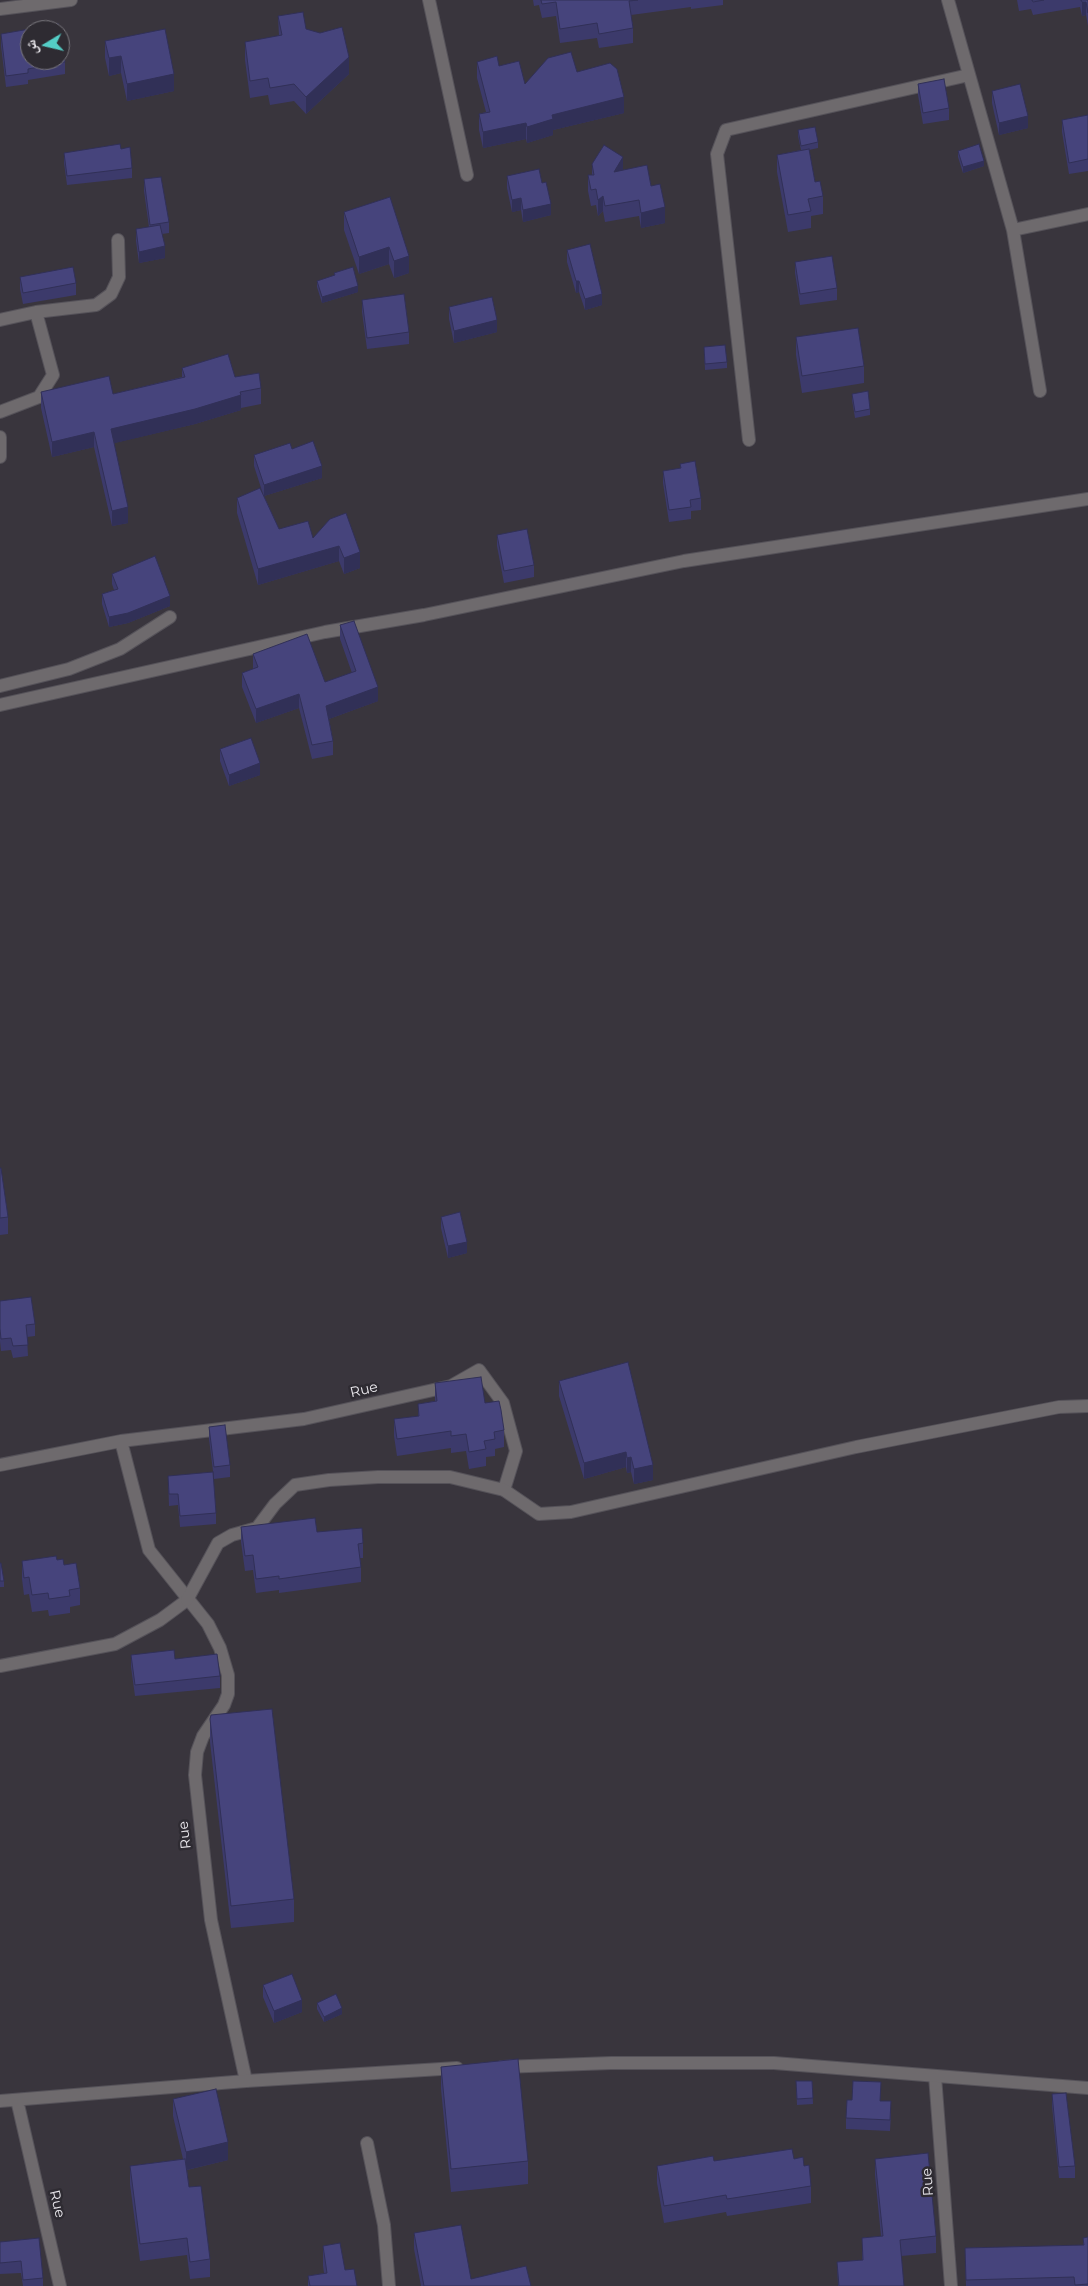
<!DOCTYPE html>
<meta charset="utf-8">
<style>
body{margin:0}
#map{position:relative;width:1088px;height:2286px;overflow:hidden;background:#39353d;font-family:Montserrat,"Noto Naskh Arabic",sans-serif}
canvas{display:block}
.north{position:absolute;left:20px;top:20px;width:50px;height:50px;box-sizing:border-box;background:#2e2b32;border:1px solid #79777d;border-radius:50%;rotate:261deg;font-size:14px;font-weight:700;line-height:20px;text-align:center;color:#eae8ed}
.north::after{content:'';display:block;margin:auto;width:18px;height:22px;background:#54cdc6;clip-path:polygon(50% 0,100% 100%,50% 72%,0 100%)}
</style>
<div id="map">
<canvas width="1088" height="2286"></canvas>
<div class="north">ش</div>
</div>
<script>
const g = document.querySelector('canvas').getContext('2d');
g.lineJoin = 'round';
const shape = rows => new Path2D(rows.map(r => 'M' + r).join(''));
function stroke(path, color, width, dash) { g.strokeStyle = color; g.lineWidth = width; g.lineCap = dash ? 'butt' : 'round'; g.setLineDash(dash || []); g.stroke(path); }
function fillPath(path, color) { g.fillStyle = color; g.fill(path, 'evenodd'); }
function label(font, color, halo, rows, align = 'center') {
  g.font = font + ' Montserrat,sans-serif'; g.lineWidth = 5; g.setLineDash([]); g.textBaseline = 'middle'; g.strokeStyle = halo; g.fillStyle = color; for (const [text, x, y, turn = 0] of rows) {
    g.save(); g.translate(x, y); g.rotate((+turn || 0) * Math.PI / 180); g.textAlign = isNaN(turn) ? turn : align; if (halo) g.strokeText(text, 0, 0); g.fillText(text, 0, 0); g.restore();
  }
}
const pedestrian = shape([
 [121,1441,149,1550,208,1624,220,1648,228,1675,228,1694,224,1705,203,1736,197,1752,195,1775,211,1920,246,2081],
 [0,1465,121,1441,304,1419,451,1386,479,1370,503,1403,516,1451,504,1490],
 [0,1666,115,1644,160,1620,187,1600],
 [935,2076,951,2286],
 [367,2143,384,2225,389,2286]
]);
const minor = shape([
 [429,0,467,175],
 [948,0,1013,230,1040,391],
 [0,9,71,0],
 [1013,230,1088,214],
 [0,320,36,312,96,305,111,294,119,277,118,240],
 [0,412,39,397,53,375,36,312],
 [0,437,0,457],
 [749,440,717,154,726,130,969,75],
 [0,686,69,669,120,649,170,617],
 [0,705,325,632,424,615,684,561,1088,499],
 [187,1600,218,1543,232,1535,257,1528,275,1504,295,1485,329,1480,378,1477,450,1477,504,1490,539,1514,571,1512,856,1447,1059,1407,1088,1406],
 [502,2067,611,2063,774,2063,1088,2088],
 [17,2100,60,2286],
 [0,2101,246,2081,457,2068]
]);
stroke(pedestrian, '#555259', 14);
stroke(minor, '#555259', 14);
stroke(pedestrian, '#6e6a6d', 12);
stroke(minor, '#6e6a6d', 12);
fillPath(shape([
 [533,0,723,0,723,5,691,9,691,7,631,15,633,28,633,43,599,48,597,38,560,43,556,16,542,18,539,5,534,6],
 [1017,0,1088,0,1088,26,1086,15,1082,16,1080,7,1033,15,1031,9,1019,11],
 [278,16,306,29,349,74,306,114,294,101,270,105,268,95,250,98,245,60,245,42,279,36],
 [1,34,65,62,65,74,28,80,28,84,6,87,1,46],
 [105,41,174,91,127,101,121,73,109,76,105,58],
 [477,62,499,66,525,84,577,72,624,113,553,130,553,135,527,143,526,139,483,148,479,130,479,114,486,112,477,78],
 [918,84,949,108,949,120,923,124,918,95],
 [992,91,1028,128,999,135,992,103],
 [1088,115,1088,171,1069,174,1062,132,1062,120],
 [798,130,818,142,818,148,809,150,815,182,823,196,823,214,811,216,811,228,788,232,777,172,777,155,801,150,798,136],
 [958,151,984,166,963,173,958,157],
 [64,153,132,168,132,178,67,185,64,163],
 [592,164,623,170,651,186,665,223,641,228,639,216,605,222,603,211,598,216,596,205,591,206,588,191,588,175,592,175],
 [507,176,551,215,523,222,521,210,512,212,507,188],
 [144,179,169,222,169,233,162,234,165,258,139,263,136,241,136,229,149,227,144,191],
 [390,197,409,273,394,278,389,264,359,274,344,230,344,212],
 [567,250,602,305,585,310,579,292,576,293,567,262],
 [795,262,837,288,837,300,800,305,795,273],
 [334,273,358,292,322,303,317,287,317,281,334,276],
 [20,277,76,283,76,295,23,304,20,289],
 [362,300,409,332,409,344,367,349,362,312],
 [449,307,497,332,454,343,449,319],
 [796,337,864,366,864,383,802,393,796,355],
 [704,347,727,362,727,368,705,370],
 [182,368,261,388,261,404,241,408,241,410,195,424,114,443,128,523,112,526,94,447,52,457,41,408,41,392,113,394,182,377],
 [852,394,870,409,870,415,855,418,852,400],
 [292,449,322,478,264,496,279,529,313,538,330,519,360,568,344,574,339,561,258,585,237,513,237,498,263,494,254,466,254,455],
 [680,464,701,498,701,510,691,511,691,519,669,522,663,483,663,471,680,469],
 [497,535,534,565,534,577,504,583,497,546],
 [112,574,170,606,128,623,109,627,102,604,102,594,114,590,112,584],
 [340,625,378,701,329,719,333,741,333,755,312,759,299,708,256,723,242,687,242,673,253,669,253,654,325,682,352,673,340,639],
 [220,749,260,775,229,786,220,761],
 [0,1168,8,1217,8,1234,0,1235],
 [441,1217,467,1253,448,1258,441,1228],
 [0,1301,35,1324,35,1336,27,1337,28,1356,13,1358,11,1350,1,1351,0,1341],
 [559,1381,653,1480,634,1484,631,1472,627,1473,626,1467,584,1479,559,1396],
 [435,1383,485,1403,504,1430,504,1447,495,1449,495,1456,486,1457,486,1466,469,1469,466,1451,451,1453,451,1448,397,1456,394,1436,394,1419,418,1416,418,1404,435,1401],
 [209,1427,230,1465,230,1477,214,1479,209,1439],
 [168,1476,216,1513,216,1524,180,1527,178,1505,169,1506],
 [241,1527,317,1532,363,1543,363,1558,360,1558,361,1567,361,1582,279,1593,279,1590,256,1593,253,1570,245,1571,241,1542],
 [57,1560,64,1565,80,1588,80,1605,70,1607,70,1613,49,1616,48,1610,32,1612,29,1594,24,1595,22,1579,22,1561],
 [0,1563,4,1581,4,1587,0,1587],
 [131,1655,175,1659,220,1676,220,1688,135,1696,131,1667],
 [210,1719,294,1899,294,1922,231,1928,210,1742],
 [263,1985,302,2012,274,2023,263,1997],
 [317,2003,342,2014,324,2022,317,2009],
 [441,2067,528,2161,528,2184,451,2192,441,2089],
 [796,2081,812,2081,813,2104,797,2105],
 [1052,2094,1075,2166,1075,2178,1059,2178,1052,2106],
 [173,2099,228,2160,187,2170,189,2187,210,2259,210,2277,190,2279,187,2255,140,2261,130,2184,130,2166,183,2159,173,2116],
 [852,2100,881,2101,891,2113,890,2131,846,2129,846,2118],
 [794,2159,804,2166,811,2186,811,2203,727,2216,726,2212,664,2223,657,2183,657,2166,714,2161],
 [875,2159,936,2236,936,2253,901,2256,904,2286,838,2286,837,2262,862,2260,862,2238,881,2236,875,2175],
 [414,2233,471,2279,531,2286,421,2286,414,2249],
 [1088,2237,1088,2286,966,2286,965,2248,1083,2245,1083,2238],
 [0,2242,43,2278,43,2286,23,2286,21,2273,0,2274],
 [323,2246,345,2270,357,2286,308,2286,308,2276,324,2273,323,2266]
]), '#3c3a6b');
fillPath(shape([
 [1082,2,1086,2,1086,15,1082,16],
 [121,56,121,73,109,76,109,58],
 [349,57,349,74,306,114,306,97],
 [174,74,174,91,127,101,127,84],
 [624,97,624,113,553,130,553,135,527,143,527,127,552,115],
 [1028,116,1028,128,999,135,999,123],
 [526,123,526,139,483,148,483,132],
 [623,157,623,173,614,172],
 [984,161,984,166,963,173,963,167],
 [603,196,603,211,598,216,598,200],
 [521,198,521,210,512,212,512,200],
 [551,204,551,215,523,222,523,210],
 [665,207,665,223,641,228,641,213],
 [165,246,165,258,139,263,139,252],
 [389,247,389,264,359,274,359,257],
 [409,256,409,273,394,278,394,261],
 [576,281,579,281,579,292,576,293],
 [358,286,358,292,322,303,322,297],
 [602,294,602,305,585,310,585,299],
 [497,320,497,332,454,343,454,331],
 [241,395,241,410,195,424,111,444,111,429],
 [94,432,94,447,52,457,52,442],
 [322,466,322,478,264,496,264,485],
 [128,507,128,523,112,526,112,511],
 [339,546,339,561,258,585,258,569],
 [360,552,360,568,344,574,344,558],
 [170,596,170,606,128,623,109,627,109,617],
 [378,687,378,701,326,720,326,706],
 [299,694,299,708,256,723,256,709],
 [260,763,260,775,229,786,229,775],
 [467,1242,467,1253,448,1258,448,1246],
 [626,1452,626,1467,584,1479,584,1463],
 [631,1457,631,1472,627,1473,627,1458],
 [653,1465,653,1480,634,1484,634,1469],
 [302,2000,302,2012,274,2023,274,2011],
 [342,2008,342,2014,324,2022,324,2017],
 [228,2142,228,2160,186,2170,186,2152]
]), '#313057');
const building = shape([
 [541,0,638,0,629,1,633,28,599,34,597,23,560,29,556,2,542,4,541,0],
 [1032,0,1044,0,1033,2,1032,0],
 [1081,0,1088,0,1088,13,1086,2,1082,2,1081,0],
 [303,12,306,29,320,33,342,27,349,57,306,97,294,84,270,88,268,78,250,81,245,42,282,35,278,16,303,12],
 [58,24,59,30,30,30,30,60,60,60,60,35,65,62,28,69,28,73,6,76,1,34,58,24],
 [165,29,174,74,127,84,121,56,109,58,105,41,165,29],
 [571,52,577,72,610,63,617,69,624,97,552,115,553,119,527,127,526,123,483,132,479,114,490,112,477,62,497,56,499,66,519,61,525,84,548,58,571,52],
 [944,79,949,108,923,113,918,84,944,79],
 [1020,84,1028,116,999,123,992,91,1020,84],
 [1088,115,1088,159,1069,163,1062,120,1088,115],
 [815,127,818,142,801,146,798,130,815,127],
 [120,144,121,149,130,147,132,168,67,176,64,153,120,144],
 [979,144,984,161,963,167,958,151,979,144],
 [604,145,623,157,614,172,647,165,651,186,660,184,665,207,641,213,639,200,605,206,603,196,598,200,596,189,591,190,588,175,594,175,592,164,604,145],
 [809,149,815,182,820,181,823,196,808,199,811,211,788,215,777,155,809,149],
 [539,169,542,183,546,182,551,204,523,210,521,198,512,200,507,176,539,169],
 [161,177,169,222,150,225,144,179,161,177],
 [390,197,409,256,394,261,389,247,359,257,344,212,390,197],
 [160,225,165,246,139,252,136,229,160,225],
 [590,244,602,294,585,299,579,281,576,281,567,250,590,244],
 [832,256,837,288,800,294,795,262,832,256],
 [73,267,76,283,23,293,20,277,73,267],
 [353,267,358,286,322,297,317,281,335,275,334,273,353,267],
 [404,294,409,332,367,338,362,300,404,294],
 [492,297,497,320,454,331,449,307,492,297],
 [858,328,864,366,802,376,796,337,858,328],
 [725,345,727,362,705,364,704,347,725,345],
 [228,354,235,377,259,373,261,388,240,392,241,395,195,409,111,429,128,507,112,511,94,432,52,442,41,392,109,376,113,394,185,377,182,368,228,354],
 [868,391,870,409,855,412,852,394,868,391],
 [313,441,322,466,264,485,254,455,290,443,292,449,313,441],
 [695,461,701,498,690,500,691,507,669,510,663,471,681,468,680,464,695,461],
 [260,488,279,529,308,521,313,538,330,519,346,513,360,552,344,558,339,546,258,569,237,498,260,488],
 [527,529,534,565,504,571,497,535,527,529],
 [155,556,170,596,128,613,109,617,102,594,118,589,112,574,155,556],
 [354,621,378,687,326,706,333,741,312,745,299,694,256,709,242,673,258,667,253,654,307,634,325,682,356,671,340,625,354,621],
 [251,738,260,763,229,775,220,749,251,738],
 [0,1168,1,1168,8,1217,0,1218,0,1168],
 [460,1212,467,1242,448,1246,441,1217,460,1212],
 [31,1297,35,1324,26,1325,28,1345,13,1346,11,1338,1,1339,0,1329,0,1301,31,1297],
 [628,1362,653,1465,634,1469,631,1457,627,1458,626,1452,584,1463,559,1381,628,1362],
 [481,1377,485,1403,499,1401,501,1410,504,1430,494,1432,495,1439,484,1441,486,1449,469,1452,466,1434,451,1436,451,1431,397,1439,394,1419,419,1416,418,1404,437,1401,435,1383,481,1377],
 [225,1425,230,1465,214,1467,209,1427,225,1425],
 [213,1472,216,1513,180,1516,178,1494,169,1494,168,1476,213,1472],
 [315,1518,317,1532,362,1528,363,1543,358,1544,361,1567,279,1579,279,1576,256,1579,253,1555,245,1556,241,1527,315,1518],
 [56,1556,57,1560,63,1559,64,1565,76,1563,80,1588,69,1590,70,1596,49,1599,48,1593,32,1595,29,1577,24,1578,22,1561,56,1556],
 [0,1563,1,1563,4,1581,0,1581,0,1563],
 [174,1650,175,1659,217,1654,220,1676,135,1685,131,1655,174,1650],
 [272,1709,294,1899,231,1906,210,1719,211,1715,272,1709],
 [292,1974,302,2000,274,2011,263,1985,292,1974],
 [336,1994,342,2008,324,2017,317,2003,336,1994],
 [518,2059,528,2161,451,2169,441,2067,518,2059],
 [796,2081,812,2081,813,2098,797,2099,796,2081],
 [853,2081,881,2082,880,2101,891,2101,890,2120,846,2118,847,2100,852,2100,853,2081],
 [216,2089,228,2142,186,2152,173,2099,216,2089],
 [1066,2093,1075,2166,1059,2167,1052,2094,1066,2093],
 [792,2149,794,2159,803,2157,804,2166,809,2165,811,2186,727,2199,726,2195,664,2206,657,2166,713,2156,714,2161,792,2149],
 [928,2153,936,2236,900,2240,904,2286,839,2286,837,2262,863,2260,862,2238,883,2236,875,2159,928,2153],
 [185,2159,189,2187,201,2186,210,2259,190,2262,187,2238,140,2244,130,2166,185,2159],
 [461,2225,471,2279,526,2266,531,2286,424,2286,414,2233,461,2225],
 [1088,2237,1088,2284,1075,2285,1074,2277,966,2280,965,2248,1084,2245,1083,2238,1088,2237],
 [39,2238,43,2278,23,2280,21,2261,0,2263,0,2242,39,2238],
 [340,2243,345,2270,354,2269,357,2286,310,2286,308,2276,327,2273,323,2246,340,2243]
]);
fillPath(building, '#46447c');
stroke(building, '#313057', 1);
label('14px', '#eae8ed', '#2e2b32', [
 ["Rue",364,1390,-13],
 ["Rue",185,1835,-97],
 ["Rue",928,2182,-94],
 ["Rue",57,2204,77]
]);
</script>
